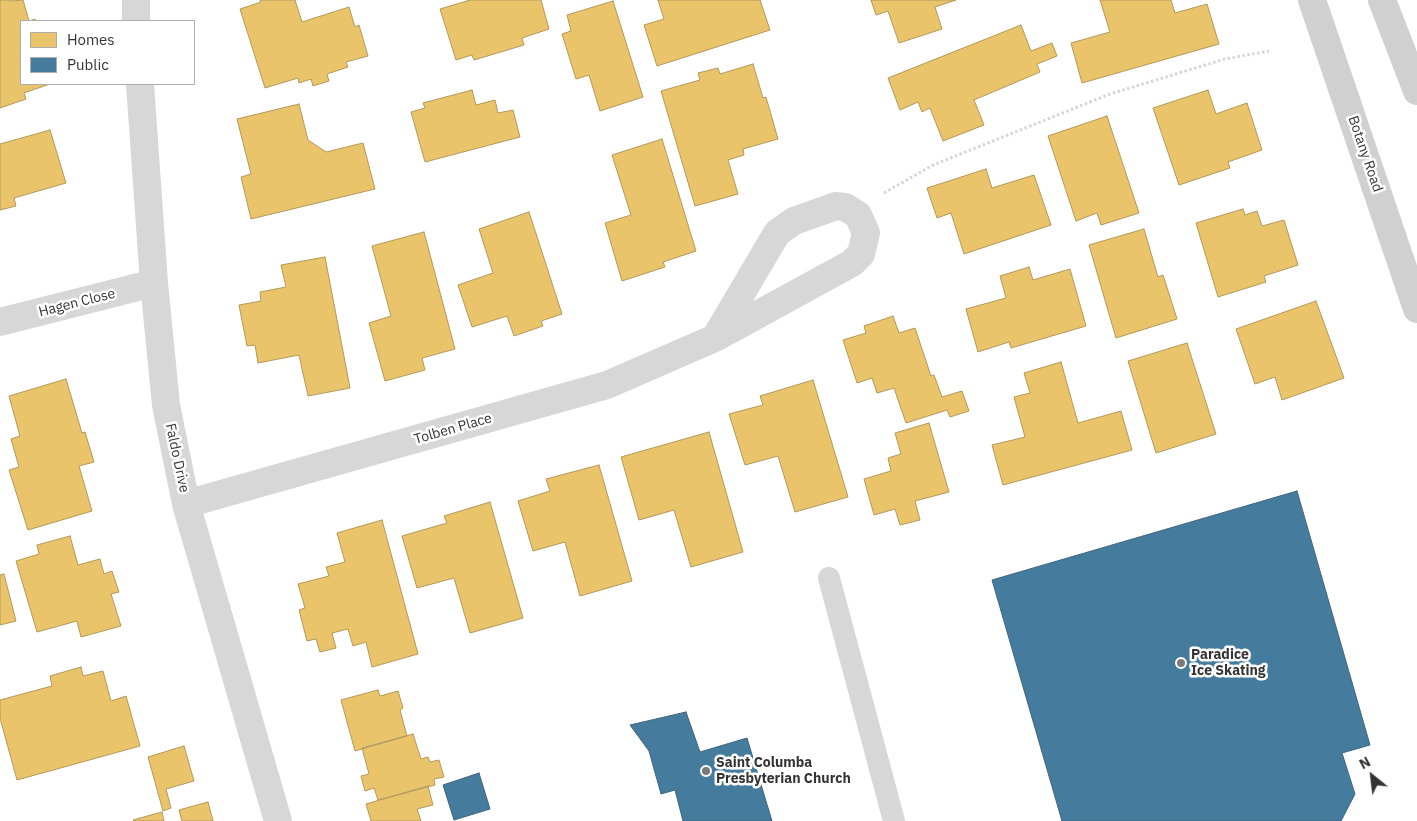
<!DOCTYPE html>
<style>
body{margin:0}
#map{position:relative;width:1417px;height:821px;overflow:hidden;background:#fff;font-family:"IBM Plex Sans",sans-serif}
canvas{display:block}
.legend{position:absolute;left:20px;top:20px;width:175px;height:65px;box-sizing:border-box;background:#fff;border:1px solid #adadad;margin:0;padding:6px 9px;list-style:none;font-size:15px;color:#333}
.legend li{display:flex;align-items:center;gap:10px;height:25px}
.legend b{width:25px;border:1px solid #adadad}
.north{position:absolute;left:1347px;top:751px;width:50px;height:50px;-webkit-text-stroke:4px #fff;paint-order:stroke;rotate:331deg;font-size:14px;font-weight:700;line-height:20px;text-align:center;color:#333}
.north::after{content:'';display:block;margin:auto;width:18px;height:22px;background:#333;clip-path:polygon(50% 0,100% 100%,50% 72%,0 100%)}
</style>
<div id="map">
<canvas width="1417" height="821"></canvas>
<ul class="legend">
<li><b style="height:14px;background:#e9c46a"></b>Homes</li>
<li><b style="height:14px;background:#457b9d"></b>Public</li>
</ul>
<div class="north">N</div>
</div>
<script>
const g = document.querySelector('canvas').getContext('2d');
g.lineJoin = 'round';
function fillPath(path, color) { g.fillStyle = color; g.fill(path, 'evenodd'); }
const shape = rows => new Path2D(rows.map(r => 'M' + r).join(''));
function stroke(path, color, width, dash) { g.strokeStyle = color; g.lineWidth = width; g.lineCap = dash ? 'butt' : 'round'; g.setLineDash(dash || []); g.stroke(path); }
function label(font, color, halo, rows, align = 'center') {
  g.font = font + ' "IBM Plex Sans",sans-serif'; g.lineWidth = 5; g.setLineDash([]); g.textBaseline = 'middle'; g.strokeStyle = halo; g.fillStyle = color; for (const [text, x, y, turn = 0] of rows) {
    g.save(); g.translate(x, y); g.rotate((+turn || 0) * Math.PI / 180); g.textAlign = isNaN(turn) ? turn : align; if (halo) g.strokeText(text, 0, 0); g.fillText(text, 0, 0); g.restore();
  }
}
const homes = shape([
 [0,0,10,0,11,1,23,0,29,21,35,19,36,21,21,21,21,84,50,84,24,93,26,99,0,108,0,0],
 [260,0,295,0,302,22,349,7,355,27,359,25,368,56,346,62,348,67,327,74,329,81,313,86,311,79,299,83,298,78,265,88,240,9,261,2,260,0],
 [470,0,541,0,549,29,522,38,524,45,474,60,472,55,456,60,440,9,470,0],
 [658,0,760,0,770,30,657,66,644,25,664,19,658,0],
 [871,0,956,0,935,7,942,29,899,43,888,11,876,15,871,0],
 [1100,0,1171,0,1175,13,1207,4,1219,44,1082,83,1071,43,1110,32,1100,0],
 [613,1,643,97,600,111,589,75,576,79,562,34,571,31,567,15,613,1],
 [1021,25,1031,51,1052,43,1057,56,1037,64,1040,72,974,100,984,125,943,141,930,108,922,112,918,102,900,110,888,78,1021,25],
 [753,64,763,98,766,97,778,139,743,149,744,155,728,160,738,194,695,206,661,91,700,80,698,73,718,68,720,74,753,64],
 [472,90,476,105,495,100,498,113,513,110,520,137,425,162,411,112,425,108,423,103,472,90],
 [1208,90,1216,114,1247,103,1262,150,1228,162,1230,168,1179,185,1153,108,1208,90],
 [299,104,308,140,326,152,363,143,375,189,251,219,241,177,251,174,237,119,299,104],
 [1107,116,1139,213,1101,225,1097,213,1076,221,1048,136,1107,116],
 [50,130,66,183,14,198,16,206,0,210,0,144,50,130],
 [662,139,696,251,663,262,665,267,622,281,605,223,631,215,612,155,662,139],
 [986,169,992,188,1034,175,1051,225,964,254,951,213,937,218,927,188,986,169],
 [1243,209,1245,215,1257,211,1262,226,1284,220,1298,265,1264,276,1266,282,1218,297,1196,223,1243,209],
 [529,212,562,314,541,321,543,326,514,336,507,316,472,327,458,285,493,273,479,229,529,212],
 [1144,229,1158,277,1163,275,1177,319,1116,338,1089,245,1144,229],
 [424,232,455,349,422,358,425,370,385,381,369,323,391,316,372,246,424,232],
 [325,257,350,388,308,396,299,355,258,363,255,345,247,346,239,305,261,301,260,292,286,287,281,265,325,257],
 [1029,267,1033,280,1070,269,1086,326,1011,348,1009,342,978,352,966,309,1006,298,1000,276,1029,267],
 [1316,301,1344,378,1282,400,1275,377,1255,384,1236,329,1316,301],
 [893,316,899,333,915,328,931,376,934,375,942,397,962,391,969,411,950,417,947,410,906,423,894,388,877,393,872,378,857,383,843,340,866,333,864,326,893,316],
 [1187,343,1216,434,1156,453,1128,361,1187,343],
 [1061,362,1078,423,1121,411,1132,450,1003,485,992,445,1025,437,1014,397,1030,393,1024,373,1061,362],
 [66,379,82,433,85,432,94,462,79,466,92,511,28,530,9,470,19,467,11,439,20,436,9,396,66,379],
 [813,380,848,497,795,512,778,456,745,465,729,414,763,405,760,396,813,380],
 [929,423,949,492,915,501,920,520,900,525,895,509,874,515,864,479,891,471,888,458,901,454,895,433,929,423],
 [709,432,743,552,691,567,674,510,639,520,621,457,709,432],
 [599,465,632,581,580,596,565,542,533,551,518,501,550,491,546,479,599,465],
 [490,502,523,618,470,633,454,578,417,588,402,536,447,523,444,516,490,502],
 [382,520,418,654,372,667,366,642,353,646,348,629,332,633,336,648,320,652,316,639,307,641,299,610,305,608,298,584,329,576,326,567,345,562,337,533,382,520],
 [70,536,78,565,100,559,104,574,112,571,119,592,111,594,121,626,81,637,77,621,37,632,16,561,39,554,37,545,70,536],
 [4,574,16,621,0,625,0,575,4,574],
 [81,667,83,676,103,671,111,701,126,696,140,746,17,780,0,718,0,700,52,686,50,676,81,667],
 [378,690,380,696,398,691,403,708,400,710,407,736,355,751,341,700,378,690],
 [413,734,421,759,428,757,430,762,439,760,444,777,434,779,435,785,378,800,374,788,365,791,361,776,369,774,362,748,413,734],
 [184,746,194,781,166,789,171,808,163,811,148,757,184,746],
 [428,786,433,805,417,809,421,821,371,821,366,804,428,786],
 [208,802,213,821,182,821,179,810,208,802],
 [162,812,164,821,134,821,133,820,162,812]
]);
fillPath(homes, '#e9c46a');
stroke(homes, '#b2985a', 1);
const public = shape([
 [1297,491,1370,745,1342,753,1355,794,1341,821,1062,821,992,580,1297,491],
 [686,712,700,752,747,738,772,821,683,821,675,790,661,794,649,751,630,725,686,712],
 [479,773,490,809,454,820,443,785,479,773]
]);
fillPath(public, '#457b9d');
stroke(public, '#40657d', 1);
stroke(shape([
 [884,193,933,165,1110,94,1225,59,1269,51]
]), '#d6d6d6', 3, [2.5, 2.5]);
stroke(shape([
 [829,578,894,821]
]), '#d7d7d7', 22);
stroke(shape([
 [136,0,136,21],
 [140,84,154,283,166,405,186,504,278,821],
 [0,322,154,283],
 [186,504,607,385,715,338,777,233,794,221,836,206,845,207,858,215,866,233,861,254,852,263,715,338]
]), '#d7d7d7', 28);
stroke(shape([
 [1312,0,1417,309],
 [1382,0,1417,91]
]), '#d0d0d0', 28);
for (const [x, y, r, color] of [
 [1181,663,5,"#7a7a7a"],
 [706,771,5,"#7a7a7a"]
]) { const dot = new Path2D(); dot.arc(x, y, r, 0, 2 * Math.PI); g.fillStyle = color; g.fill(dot); stroke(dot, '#fff', 2); }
label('14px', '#333', '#fff', [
 ["Botany Road",1365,154,71],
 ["Hagen Close",77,303,-14],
 ["Tolben Place",453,429,-16],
 ["Faldo Drive",177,458,78]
]);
label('bold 14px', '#333', '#fff', [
 ["Paradice",1191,655],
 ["Ice Skating",1191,671],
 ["Saint Columba",716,763],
 ["Presbyterian Church",716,779]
], 'left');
</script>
